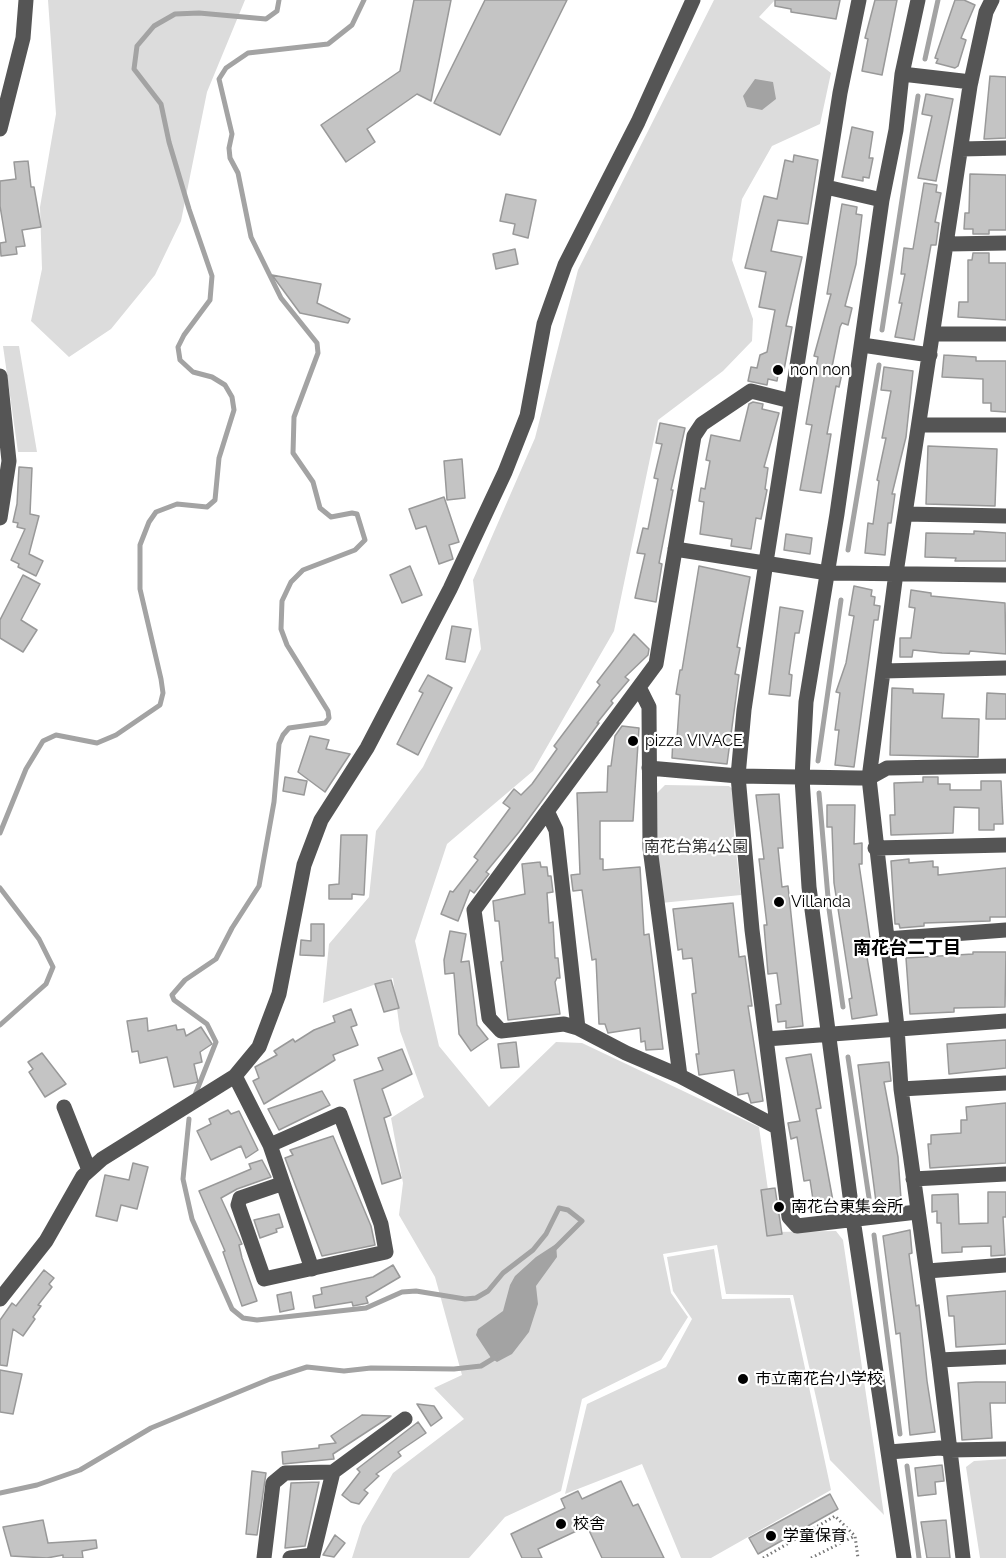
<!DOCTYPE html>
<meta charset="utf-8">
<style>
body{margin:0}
canvas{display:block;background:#fff}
</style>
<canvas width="1006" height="1558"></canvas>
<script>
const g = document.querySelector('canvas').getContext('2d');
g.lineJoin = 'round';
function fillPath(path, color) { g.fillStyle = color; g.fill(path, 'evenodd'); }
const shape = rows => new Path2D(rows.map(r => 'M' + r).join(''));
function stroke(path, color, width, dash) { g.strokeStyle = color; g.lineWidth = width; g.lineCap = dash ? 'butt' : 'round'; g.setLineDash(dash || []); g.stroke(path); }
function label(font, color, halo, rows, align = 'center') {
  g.font = font + ' Raleway,"Noto Sans JP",sans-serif'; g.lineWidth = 4.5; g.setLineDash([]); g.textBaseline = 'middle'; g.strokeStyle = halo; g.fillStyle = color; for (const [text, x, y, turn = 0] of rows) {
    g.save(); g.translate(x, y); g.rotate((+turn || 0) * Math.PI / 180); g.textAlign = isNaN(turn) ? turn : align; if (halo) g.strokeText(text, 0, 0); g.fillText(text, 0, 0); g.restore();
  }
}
fillPath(shape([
 [48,0,245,0,207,92,181,221,155,275,111,329,69,357,31,321,42,269,40,207,56,114],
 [714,0,775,0,759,17,831,73,820,124,772,146,742,199,732,260,753,319,752,341,723,371,658,420,614,631,533,771,447,844,415,941,439,1046,489,1107,556,1042,582,1043,759,1127,774,1232,836,1231,843,1240,884,1515,830,1460,793,1295,726,1294,717,1245,663,1254,671,1293,688,1317,661,1360,582,1399,561,1491,505,1517,469,1558,352,1558,362,1526,393,1473,464,1419,434,1388,462,1375,435,1277,399,1215,403,1183,391,1118,424,1097,400,1031,393,978,323,1003,329,944,369,897,376,831,423,767,481,649,473,580,535,438,578,270],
 [3,346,19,346,37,452,18,452],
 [665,785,729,786,736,792,734,834,741,895,661,903,655,846,657,793],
 [714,1249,722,1299,790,1298,831,1490,711,1558,681,1558,642,1464,565,1494,587,1404,666,1367,692,1319,673,1291,667,1257],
 [1006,1459,1006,1558,980,1558,966,1467,974,1461]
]), '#dcdcdc');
fillPath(shape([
 [755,79,773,82,776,99,762,110,747,107,743,96],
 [556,1244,557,1257,536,1286,538,1304,529,1332,512,1354,497,1362,491,1358,476,1335,478,1329,503,1311,510,1285,515,1276,536,1257]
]), '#a3a3a3');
stroke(shape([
 [925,59,938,0],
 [882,330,918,96],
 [848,550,879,365],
 [818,761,841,600],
 [819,793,829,909,843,1007],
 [0,833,26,769,43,741,56,735,97,743,116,735,160,705,163,693,161,679,140,589,140,545,149,522,156,512,177,504,207,507,215,500,219,458,234,410,232,397,225,385,212,377,193,372,180,360,178,347,184,335,210,300,212,276,189,209,169,142,161,104,134,69,137,46,154,26,175,14,199,13,266,19,277,11,279,0],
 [0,888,39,939,53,967,46,984,0,1025],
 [848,1057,869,1198],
 [195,1095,216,1042,207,1024,174,1000,172,995,185,980,216,959,232,928,259,886,274,802,279,744,283,735,289,728,325,723,329,718,328,711,287,645,281,629,282,601,291,582,303,570,355,550,365,540,357,514,352,513,331,517,320,508,313,482,293,453,294,417,318,353,317,343,281,298,251,237,238,173,230,158,229,148,232,134,219,79,226,68,248,53,328,44,352,25,364,0],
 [189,1119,183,1179,192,1219,232,1309,243,1318,257,1320,366,1308,402,1292,416,1291,465,1299,476,1298,488,1291,503,1273,533,1250,546,1234,559,1208,568,1210,582,1221,553,1250],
 [874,1235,900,1434],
 [907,1466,919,1558],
 [0,1493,37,1485,80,1470,151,1428,270,1379,307,1367,344,1371,371,1368,454,1369,481,1366,499,1355]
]), '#a3a3a3', 5);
const building = shape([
 [414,0,451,0,431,101,417,94,367,129,375,142,346,162,321,125,400,71,414,0],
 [485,0,567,0,500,135,434,103,485,0],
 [775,0,840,0,836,19,791,12,791,9,775,6,775,0],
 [875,0,897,0,882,75,862,71,868,39,865,38,875,0],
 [955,0,964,0,975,5,961,38,966,40,958,66,955,68,936,63,938,59,935,58,955,0],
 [990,76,1006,77,1006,138,984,139,990,76],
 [926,94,953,99,936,181,918,178,932,116,922,114,926,94],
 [852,127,873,132,869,158,873,158,869,178,863,177,863,181,842,177,852,127],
 [794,155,818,160,808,224,778,220,771,251,802,257,786,326,792,327,784,370,779,369,777,381,768,379,767,385,748,381,751,367,757,368,760,355,767,352,775,310,759,307,766,272,745,268,764,196,777,199,785,160,793,162,794,155],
 [28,161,31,187,34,187,41,227,22,230,25,246,16,247,17,254,1,256,0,243,6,242,0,206,0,181,16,179,14,162,28,161],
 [970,174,1006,175,1006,230,989,230,989,234,973,234,973,229,964,229,965,213,969,213,970,174],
 [924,183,937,185,936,192,941,193,935,222,939,223,936,245,931,245,914,340,895,337,902,303,899,303,905,274,901,274,904,248,913,249,924,183],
 [506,194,536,200,528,238,513,234,515,224,500,221,506,194],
 [842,204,857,207,856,214,862,215,856,264,845,306,852,308,848,325,842,323,840,327,832,367,843,369,839,387,836,386,827,434,831,434,821,493,800,490,812,425,806,424,818,357,814,356,831,294,827,294,842,204],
 [515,249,518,264,496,269,493,254,515,249],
 [973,253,989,253,989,263,1006,263,1006,320,958,317,959,302,968,302,968,260,972,260,973,253],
 [272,275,321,284,317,303,350,319,348,323,300,313,272,275],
 [944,355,976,357,976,361,1006,361,1006,412,991,411,991,403,983,403,983,379,942,377,944,355],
 [884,367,913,371,906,437,892,494,895,494,891,523,888,523,885,555,865,553,868,523,873,524,879,481,877,480,886,438,882,438,891,391,881,390,884,367],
 [753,402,763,404,762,409,779,413,764,467,768,468,765,489,767,490,761,519,756,518,751,549,731,546,732,539,700,534,704,502,699,501,701,488,705,489,710,461,706,460,711,435,740,441,749,404,753,402],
 [660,423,685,428,671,490,673,490,659,563,662,564,656,602,635,598,645,554,637,553,643,528,648,529,658,479,654,478,662,444,656,443,660,423],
 [928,446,997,449,995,506,926,504,928,446],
 [462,459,465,498,447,500,444,461,462,459],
 [19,467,32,468,30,514,39,516,29,554,43,561,36,576,18,567,19,564,11,560,25,529,17,527,18,523,13,522,17,504,19,467],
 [444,497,459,542,449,545,453,559,439,564,426,526,416,529,409,509,444,497],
 [974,531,1006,533,1006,561,955,561,956,558,925,557,926,533,974,534,974,531],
 [786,534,812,538,810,554,784,550,786,534],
 [410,566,422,595,402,603,390,575,410,566],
 [699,566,750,577,737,647,740,648,735,674,739,675,727,764,672,758,673,738,677,738,680,695,676,694,680,670,682,670,699,566],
 [23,575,40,584,21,620,37,630,23,652,0,638,0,620,23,575],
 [854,586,872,590,871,596,875,597,874,605,880,606,878,620,874,620,854,767,835,765,839,730,835,730,840,693,836,692,846,663,854,616,849,615,854,586],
 [911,590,931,593,931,596,1005,603,1006,654,970,651,969,654,942,653,913,650,912,657,900,657,900,638,911,638,915,608,909,607,911,590],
 [780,607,803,611,799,633,795,633,789,674,792,675,790,696,769,694,780,607],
 [452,626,471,629,465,662,446,659,452,626],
 [634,634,649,649,648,655,625,677,629,680,611,701,613,703,597,723,599,723,519,832,486,872,489,874,474,893,470,890,458,921,441,914,450,891,453,892,478,860,474,857,510,808,503,803,514,789,521,795,532,784,557,749,554,746,600,685,597,682,634,634],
 [428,675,452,688,418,755,397,744,423,693,419,691,428,675],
 [892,688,913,689,913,693,944,694,942,718,979,719,978,757,890,755,892,688],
 [987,693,1006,694,1006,719,986,719,987,693],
 [622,726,639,728,633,821,600,821,600,859,603,859,603,870,640,867,644,935,649,934,663,1049,646,1050,645,1041,641,1042,640,1028,608,1033,605,1024,599,1024,596,959,592,960,582,890,573,891,571,875,580,874,577,793,607,792,608,766,611,766,615,736,622,726],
 [310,736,329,740,326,749,350,754,325,792,298,772,310,736],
 [285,777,307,781,304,795,283,791,285,777],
 [923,777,938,777,938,784,950,784,950,790,981,790,981,781,1001,781,1003,824,994,824,994,830,979,830,979,808,954,807,953,833,891,835,890,815,895,815,894,783,923,782,923,777],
 [779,794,783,848,778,848,782,887,788,886,803,1026,786,1028,786,1021,778,1022,776,1005,781,1004,777,973,768,974,764,925,767,925,759,859,764,859,756,795,779,794],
 [827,805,855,805,854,844,862,843,862,864,859,864,870,939,864,940,877,1015,852,1019,849,999,852,998,834,883,832,827,827,827,827,805],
 [341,835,367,835,364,895,352,894,352,899,329,899,329,885,339,884,341,835],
 [909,859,909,863,933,861,933,867,938,867,938,875,1006,868,1006,917,990,917,990,921,924,923,924,926,900,928,899,924,895,924,891,861,909,859],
 [540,862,541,867,547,867,548,876,551,876,553,892,547,893,549,923,553,922,555,958,558,958,560,978,557,978,555,982,560,1014,508,1020,501,962,503,961,499,921,495,921,493,901,525,894,522,864,540,862],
 [733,903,739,957,745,956,752,1006,748,1006,763,1101,751,1103,748,1093,738,1095,734,1070,699,1075,696,1054,699,1054,692,994,696,993,692,958,683,959,682,949,678,950,673,909,733,903],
 [311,924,324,924,324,956,300,955,301,940,311,941,311,924],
 [450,931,466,934,461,962,469,961,477,1025,488,1039,471,1051,459,1034,454,973,445,974,444,960,450,931],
 [973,952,1006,952,1005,1007,954,1008,954,1012,910,1014,906,958,973,954,973,952],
 [391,980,399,1008,384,1012,375,984,391,980],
 [351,1009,357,1025,351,1027,358,1045,333,1055,335,1060,264,1104,253,1081,259,1078,255,1067,277,1055,274,1051,293,1039,295,1042,314,1030,335,1022,333,1016,351,1009],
 [147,1018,148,1031,176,1025,177,1030,184,1029,186,1036,201,1027,212,1044,200,1052,202,1062,194,1064,198,1082,174,1087,167,1057,140,1063,138,1051,132,1052,127,1021,147,1018],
 [1006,1040,1006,1068,949,1074,947,1044,1006,1040],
 [516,1042,519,1067,501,1068,498,1044,516,1042],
 [402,1049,412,1074,382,1089,391,1115,384,1118,401,1178,382,1184,354,1080,383,1070,378,1058,402,1049],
 [42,1053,66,1084,45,1097,29,1072,33,1069,28,1062,42,1053],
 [811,1054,821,1108,816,1109,833,1201,827,1202,829,1211,815,1213,810,1180,804,1181,797,1137,791,1139,788,1123,800,1121,786,1058,811,1054],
 [889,1062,891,1081,884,1082,898,1157,901,1199,876,1202,858,1065,889,1062],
 [322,1091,330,1105,279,1130,268,1109,322,1091],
 [1006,1103,1006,1163,930,1168,928,1144,931,1144,931,1135,961,1133,961,1120,967,1120,966,1107,1006,1103],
 [228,1110,231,1114,239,1111,258,1150,246,1158,241,1146,211,1160,197,1131,211,1124,209,1119,228,1110],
 [333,1136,371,1226,375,1245,322,1256,285,1158,293,1155,290,1150,333,1136],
 [262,1160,271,1177,237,1189,221,1198,242,1244,239,1245,242,1258,257,1301,242,1306,223,1252,225,1251,199,1191,251,1169,249,1164,262,1160],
 [133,1163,148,1167,137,1209,121,1205,117,1221,96,1216,105,1175,129,1180,133,1163],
 [775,1188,782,1234,767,1236,761,1190,775,1188],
 [988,1192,1006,1192,1006,1217,1003,1217,1005,1255,991,1256,991,1246,962,1247,962,1252,942,1253,941,1223,937,1223,937,1211,932,1212,932,1195,958,1194,959,1224,988,1223,988,1192],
 [279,1214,283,1227,276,1229,277,1232,260,1238,254,1220,279,1214],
 [910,1230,912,1253,909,1254,916,1306,919,1305,927,1381,935,1432,910,1435,900,1333,896,1334,883,1236,910,1230],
 [393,1265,400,1277,366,1297,368,1303,353,1306,352,1302,315,1308,313,1296,322,1294,321,1288,373,1277,393,1265],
 [44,1270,54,1278,49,1284,52,1287,38,1305,41,1306,33,1317,35,1319,23,1336,13,1329,7,1366,0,1365,0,1320,12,1303,16,1306,44,1270],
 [1006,1291,1006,1344,956,1347,954,1316,949,1316,947,1296,1006,1291],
 [291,1292,294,1309,280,1312,277,1295,291,1292],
 [0,1370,22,1374,13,1414,0,1412,0,1370],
 [976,1382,1006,1382,1006,1403,990,1403,992,1438,962,1440,958,1383,976,1382],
 [417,1404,434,1406,442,1418,431,1426,417,1404],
 [362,1415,391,1416,333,1454,334,1459,283,1464,282,1452,319,1448,319,1445,336,1443,331,1436,362,1415],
 [418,1422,426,1433,398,1452,401,1456,376,1474,379,1476,364,1490,368,1493,359,1504,351,1502,342,1495,360,1472,357,1469,418,1422],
 [942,1465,944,1481,935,1482,936,1494,918,1496,915,1468,942,1465],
 [252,1471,266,1473,257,1535,246,1534,252,1471],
 [621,1481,633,1506,638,1504,664,1558,602,1558,587,1526,538,1549,542,1558,522,1558,511,1534,565,1508,561,1499,578,1491,582,1499,621,1481],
 [319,1482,305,1546,285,1548,291,1483,319,1482],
 [830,1494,838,1509,758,1554,749,1538,830,1494],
 [43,1520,48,1543,96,1540,97,1548,82,1551,83,1558,63,1558,63,1555,47,1558,11,1556,3,1527,43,1520],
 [946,1520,950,1558,927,1558,921,1522,946,1520],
 [335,1535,345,1543,334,1557,323,1555,335,1535]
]);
fillPath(building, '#c4c4c4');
stroke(building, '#999', 1.5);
stroke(shape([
 [763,1558,835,1516,855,1536,858,1558],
 [811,1558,855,1536]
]), '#777', 3, [1.5, 3]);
stroke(shape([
 [859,0,840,93,766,562,744,710,738,776,752,930,789,1217,797,1226,917,1212],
 [902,74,971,82],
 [0,129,23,38,26,0],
 [961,149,1006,148],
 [826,187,882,200],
 [948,244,1006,243],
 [934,334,1006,334],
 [862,345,930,355],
 [0,376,9,461,0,518],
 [920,425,1006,425],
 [905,514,1006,516],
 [675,549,828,573,1006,575],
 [883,671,1006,668],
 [640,689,649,707,650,848,680,1076],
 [649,768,738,776,859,778,869,778,887,768,1006,766],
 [547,811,556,830,578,1028],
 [875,848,1006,845],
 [886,939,1006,930],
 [766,1039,1006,1021],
 [235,1076,270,1145,312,1269],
 [901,1089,1006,1083],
 [64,1107,89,1170],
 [775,1126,680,1076,626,1053,578,1028,564,1024,501,1031,489,1018,474,910,656,664,694,436,702,424,751,391,791,401],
 [270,1145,340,1114,381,1224,386,1252,264,1279,238,1205,240,1198,281,1184],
 [913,1179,1006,1174],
 [927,1271,1006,1265],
 [0,1299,46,1241,83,1176,102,1159,235,1076,259,1047,279,994,304,865,321,820,367,748,450,589,505,472,527,416,544,324,565,265,638,122,693,0],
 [939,1360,1006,1357],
 [889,1452,940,1448,950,1450,1006,1449],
 [264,1558,273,1483,285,1473,333,1472],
 [290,1558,313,1555,333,1472,405,1419],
 [904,1558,853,1219,809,887,802,778,806,702,837,514,882,200,896,130,902,74,918,0],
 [963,1558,939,1360,901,1089,897,1027,869,778,896,573,970,86,986,12,992,0]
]), '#555', 15);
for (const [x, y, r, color] of [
 [778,370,6,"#000"],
 [633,741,6,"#000"],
 [779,902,6,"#000"],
 [779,1207,6,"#000"],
 [743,1379,6,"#000"],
 [561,1524,6,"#000"],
 [771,1536,6,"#000"]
]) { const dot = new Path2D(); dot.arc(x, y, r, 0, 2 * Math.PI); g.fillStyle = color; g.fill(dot); stroke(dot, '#fff', 2); }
label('16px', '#000', '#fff', [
 ["non non",790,370],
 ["pizza VIVACE",645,741],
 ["Villanda",791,902],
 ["南花台東集会所",791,1207],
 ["市立南花台小学校",755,1379],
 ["校舎",573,1524],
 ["学童保育",783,1536]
], 'left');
label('16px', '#333', '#fff', [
 ["南花台第4公園",696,847]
]);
label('bold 18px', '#000', '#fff', [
 ["南花台二丁目",907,949]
]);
</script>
